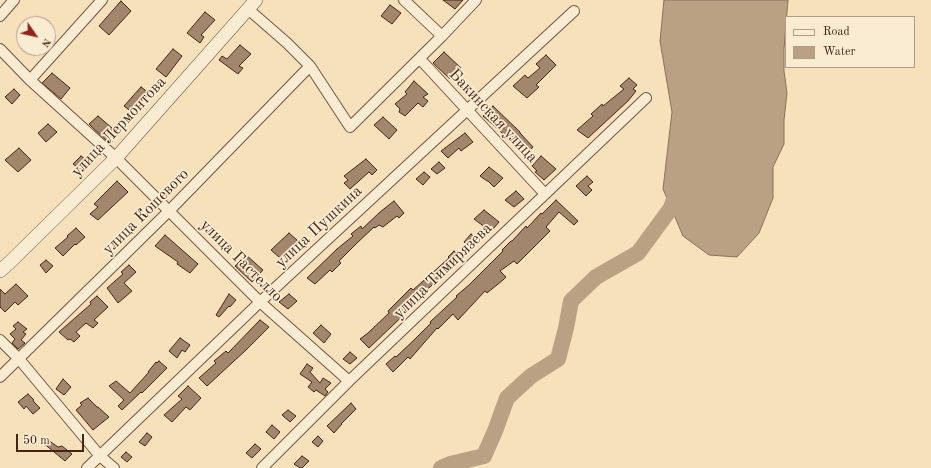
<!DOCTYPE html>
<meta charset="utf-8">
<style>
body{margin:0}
#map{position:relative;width:931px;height:468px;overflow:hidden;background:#f7e1bb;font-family:"Old Standard TT",serif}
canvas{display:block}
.legend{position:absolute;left:785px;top:16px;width:130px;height:52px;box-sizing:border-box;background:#faecd3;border:1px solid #b29c89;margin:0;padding:5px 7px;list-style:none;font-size:12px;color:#462519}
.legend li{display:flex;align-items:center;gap:8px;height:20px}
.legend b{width:20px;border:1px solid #b29c89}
.north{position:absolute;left:16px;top:16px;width:40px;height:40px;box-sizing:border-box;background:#faecd3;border:1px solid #b29c89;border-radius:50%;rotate:124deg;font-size:11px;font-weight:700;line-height:16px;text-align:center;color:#462519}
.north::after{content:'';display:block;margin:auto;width:14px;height:18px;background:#8f2418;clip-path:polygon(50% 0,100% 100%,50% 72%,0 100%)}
.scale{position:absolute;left:16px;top:434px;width:68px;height:18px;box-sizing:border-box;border:2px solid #462519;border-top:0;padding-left:5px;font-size:12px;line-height:14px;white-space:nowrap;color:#462519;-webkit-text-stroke:3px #faecd3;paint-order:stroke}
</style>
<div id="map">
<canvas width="931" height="468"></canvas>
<ul class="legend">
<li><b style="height:5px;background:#faecd3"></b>Road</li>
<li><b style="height:11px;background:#bba184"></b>Water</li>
</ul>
<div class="north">N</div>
<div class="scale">50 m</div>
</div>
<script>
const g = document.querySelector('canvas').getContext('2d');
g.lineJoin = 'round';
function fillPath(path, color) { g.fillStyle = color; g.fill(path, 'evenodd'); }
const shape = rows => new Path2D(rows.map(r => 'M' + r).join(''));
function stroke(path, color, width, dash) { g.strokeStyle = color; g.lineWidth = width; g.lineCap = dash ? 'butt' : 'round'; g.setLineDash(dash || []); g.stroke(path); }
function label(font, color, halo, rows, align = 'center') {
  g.font = font + ' "Old Standard TT",serif'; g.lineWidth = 3.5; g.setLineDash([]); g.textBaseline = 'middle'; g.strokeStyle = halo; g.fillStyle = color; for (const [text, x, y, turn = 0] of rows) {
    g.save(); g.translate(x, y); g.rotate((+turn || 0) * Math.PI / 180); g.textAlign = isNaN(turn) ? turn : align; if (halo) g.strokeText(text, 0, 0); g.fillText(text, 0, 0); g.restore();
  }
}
const water = shape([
 [664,0,788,0,784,49,784,71,787,93,784,120,784,144,773,167,773,198,759,233,737,257,709,255,683,236,663,189,672,112,660,41,664,0]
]);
fillPath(water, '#bba184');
stroke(water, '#8c6f59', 1);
stroke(shape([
 [441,468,450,464,484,456,495,431,507,398,531,376,558,359,566,328,571,301,596,277,638,253,671,208,678,187]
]), '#bba184', 16);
const building = shape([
 [443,0,463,0,455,9,443,0],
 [121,1,131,11,109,35,99,26,121,1],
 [390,5,401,13,392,24,381,16,390,5],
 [205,12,215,20,201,35,204,37,200,43,187,33,205,12],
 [240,45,251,54,239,66,243,68,238,74,219,60,222,56,227,59,240,45],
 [173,49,182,56,166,77,156,69,173,49],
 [444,52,461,68,450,79,433,63,444,52],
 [546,55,556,65,536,85,539,87,527,98,513,86,525,75,528,78,540,68,536,64,546,55],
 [52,73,70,88,61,99,42,83,52,73],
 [629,78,637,85,633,89,636,91,628,101,588,138,577,130,593,116,591,114,602,104,603,106,624,89,620,86,629,78],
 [414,81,428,94,423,97,428,101,423,107,418,103,405,116,399,112,400,109,395,104,407,94,405,92,414,81],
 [141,87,149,93,133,113,124,106,141,87],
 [14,89,20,95,12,104,5,97,14,89],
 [493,106,520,132,520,133,533,147,524,156,499,130,483,116,493,106],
 [98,116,119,134,110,144,89,124,98,116],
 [383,117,397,130,389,139,374,125,383,117],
 [48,124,57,132,46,142,38,133,48,124],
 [465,133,473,142,461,151,459,148,448,158,441,151,465,133],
 [19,148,31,160,18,172,5,160,19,148],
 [81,156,89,162,81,170,73,164,81,156],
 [541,156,556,169,544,180,535,172,537,171,532,166,541,156],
 [366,159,377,170,372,175,369,172,350,189,344,183,348,180,344,176,366,159],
 [439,162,445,168,437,174,431,169,439,162],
 [489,167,503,178,494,187,488,181,487,181,480,176,489,167],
 [424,172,430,177,423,185,416,179,424,172],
 [587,176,593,182,588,186,592,190,586,196,576,186,587,176],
 [117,181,128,192,98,220,90,214,98,207,94,204,117,181],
 [516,191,524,199,514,207,505,200,516,191],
 [556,200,578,221,574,225,559,212,546,227,550,231,517,264,514,261,500,271,506,277,503,280,487,293,485,291,458,320,453,314,438,329,437,328,410,359,408,357,393,372,386,364,395,356,396,357,414,340,431,323,430,322,457,297,456,296,469,285,503,251,502,250,511,241,512,241,526,226,527,228,541,213,542,214,556,200],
 [394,201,404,213,399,218,397,216,383,227,379,225,375,228,374,227,356,244,339,261,341,263,332,272,330,270,315,284,307,278,337,249,353,236,351,234,361,226,362,229,380,212,394,201],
 [484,210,499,222,493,229,488,225,486,228,474,219,484,210],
 [76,228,85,237,76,245,75,244,63,256,55,248,68,237,67,236,76,228],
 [289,233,298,241,280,258,271,250,289,233],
 [471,234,479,241,472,249,464,242,471,234],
 [165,235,198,264,190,273,177,264,178,262,155,246,165,235],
 [454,251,462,258,420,296,421,298,412,307,369,348,360,339,368,333,389,313,388,311,411,288,413,290,449,258,448,257,454,251],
 [246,255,263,270,252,282,235,266,246,255],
 [46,260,53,266,46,273,40,265,46,260],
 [129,265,136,272,124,283,132,291,118,303,107,288,123,274,121,272,129,265],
 [16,284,28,296,18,305,15,302,5,312,0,307,0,289,5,294,16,284],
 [229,294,236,300,230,307,229,306,219,317,216,315,229,294],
 [289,294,297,301,288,309,279,302,289,294],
 [97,296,108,307,94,320,98,323,93,328,86,323,76,332,80,336,74,342,70,339,68,340,59,332,91,304,90,302,97,296],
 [260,320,269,327,246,350,207,386,199,378,216,363,214,361,226,351,228,353,260,320],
 [18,322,27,329,23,332,26,334,21,340,25,343,18,349,12,343,15,339,10,334,16,329,13,326,18,322],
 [321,325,331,334,324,343,313,333,321,325],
 [180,338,190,345,185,352,182,350,177,358,169,351,180,338],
 [350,352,357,358,350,364,343,359,350,352],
 [159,361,167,368,142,393,141,392,122,410,118,406,124,400,109,386,116,381,130,393,149,372,148,372,156,362,157,363,159,361],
 [307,364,313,368,310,372,320,383,323,378,331,383,325,389,328,392,325,396,316,390,314,392,308,387,312,382,300,374,307,364],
 [63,379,71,387,64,395,56,389,63,379],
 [188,386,201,398,190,410,186,407,172,422,164,415,182,399,178,396,188,386],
 [28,394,34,400,33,401,40,408,33,414,26,406,24,409,18,402,28,394],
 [88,398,97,407,98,407,109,417,93,430,76,410,82,405,80,403,88,398],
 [351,403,356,409,341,424,342,424,334,433,327,426,351,403],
 [288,410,296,416,290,422,282,415,288,410],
 [272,425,280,432,274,439,266,432,272,425],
 [147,433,152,437,145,446,139,442,147,433],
 [318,436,323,441,318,447,312,442,318,436],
 [45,438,58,447,62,446,72,454,65,461,42,442,45,438],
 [255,444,261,449,252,458,246,453,255,444],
 [126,452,132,457,127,462,121,457,126,452],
 [302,456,309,461,302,468,300,468,294,464,302,456]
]);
fillPath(building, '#a2876d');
stroke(building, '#462519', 1);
const minor = shape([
 [404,0,442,36],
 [248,9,287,43,310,66,350,127,442,36,476,0],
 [0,16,14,0],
 [0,49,30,80,116,158,260,302,349,381],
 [420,59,545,194],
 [30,80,102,0],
 [0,340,19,359,100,456,114,468],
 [0,377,169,211,310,66],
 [87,468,260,302,574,11],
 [262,468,349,381,646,98]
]);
const tertiary = shape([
 [0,271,8,264,116,158,256,0]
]);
stroke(minor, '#725442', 12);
stroke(tertiary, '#725442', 14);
stroke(minor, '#faecd3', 10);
stroke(tertiary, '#faecd3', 13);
label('16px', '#462519', '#faecd3', [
 ["Бакинская улица",493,116,47],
 ["улица Лермонтова",119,127,-47],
 ["улица Кошевого",146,212,-45],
 ["улица Пушкина",319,227,-43],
 ["улица Гастелло",241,261,45],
 ["улица Тимирязева",443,271,-44]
]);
</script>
